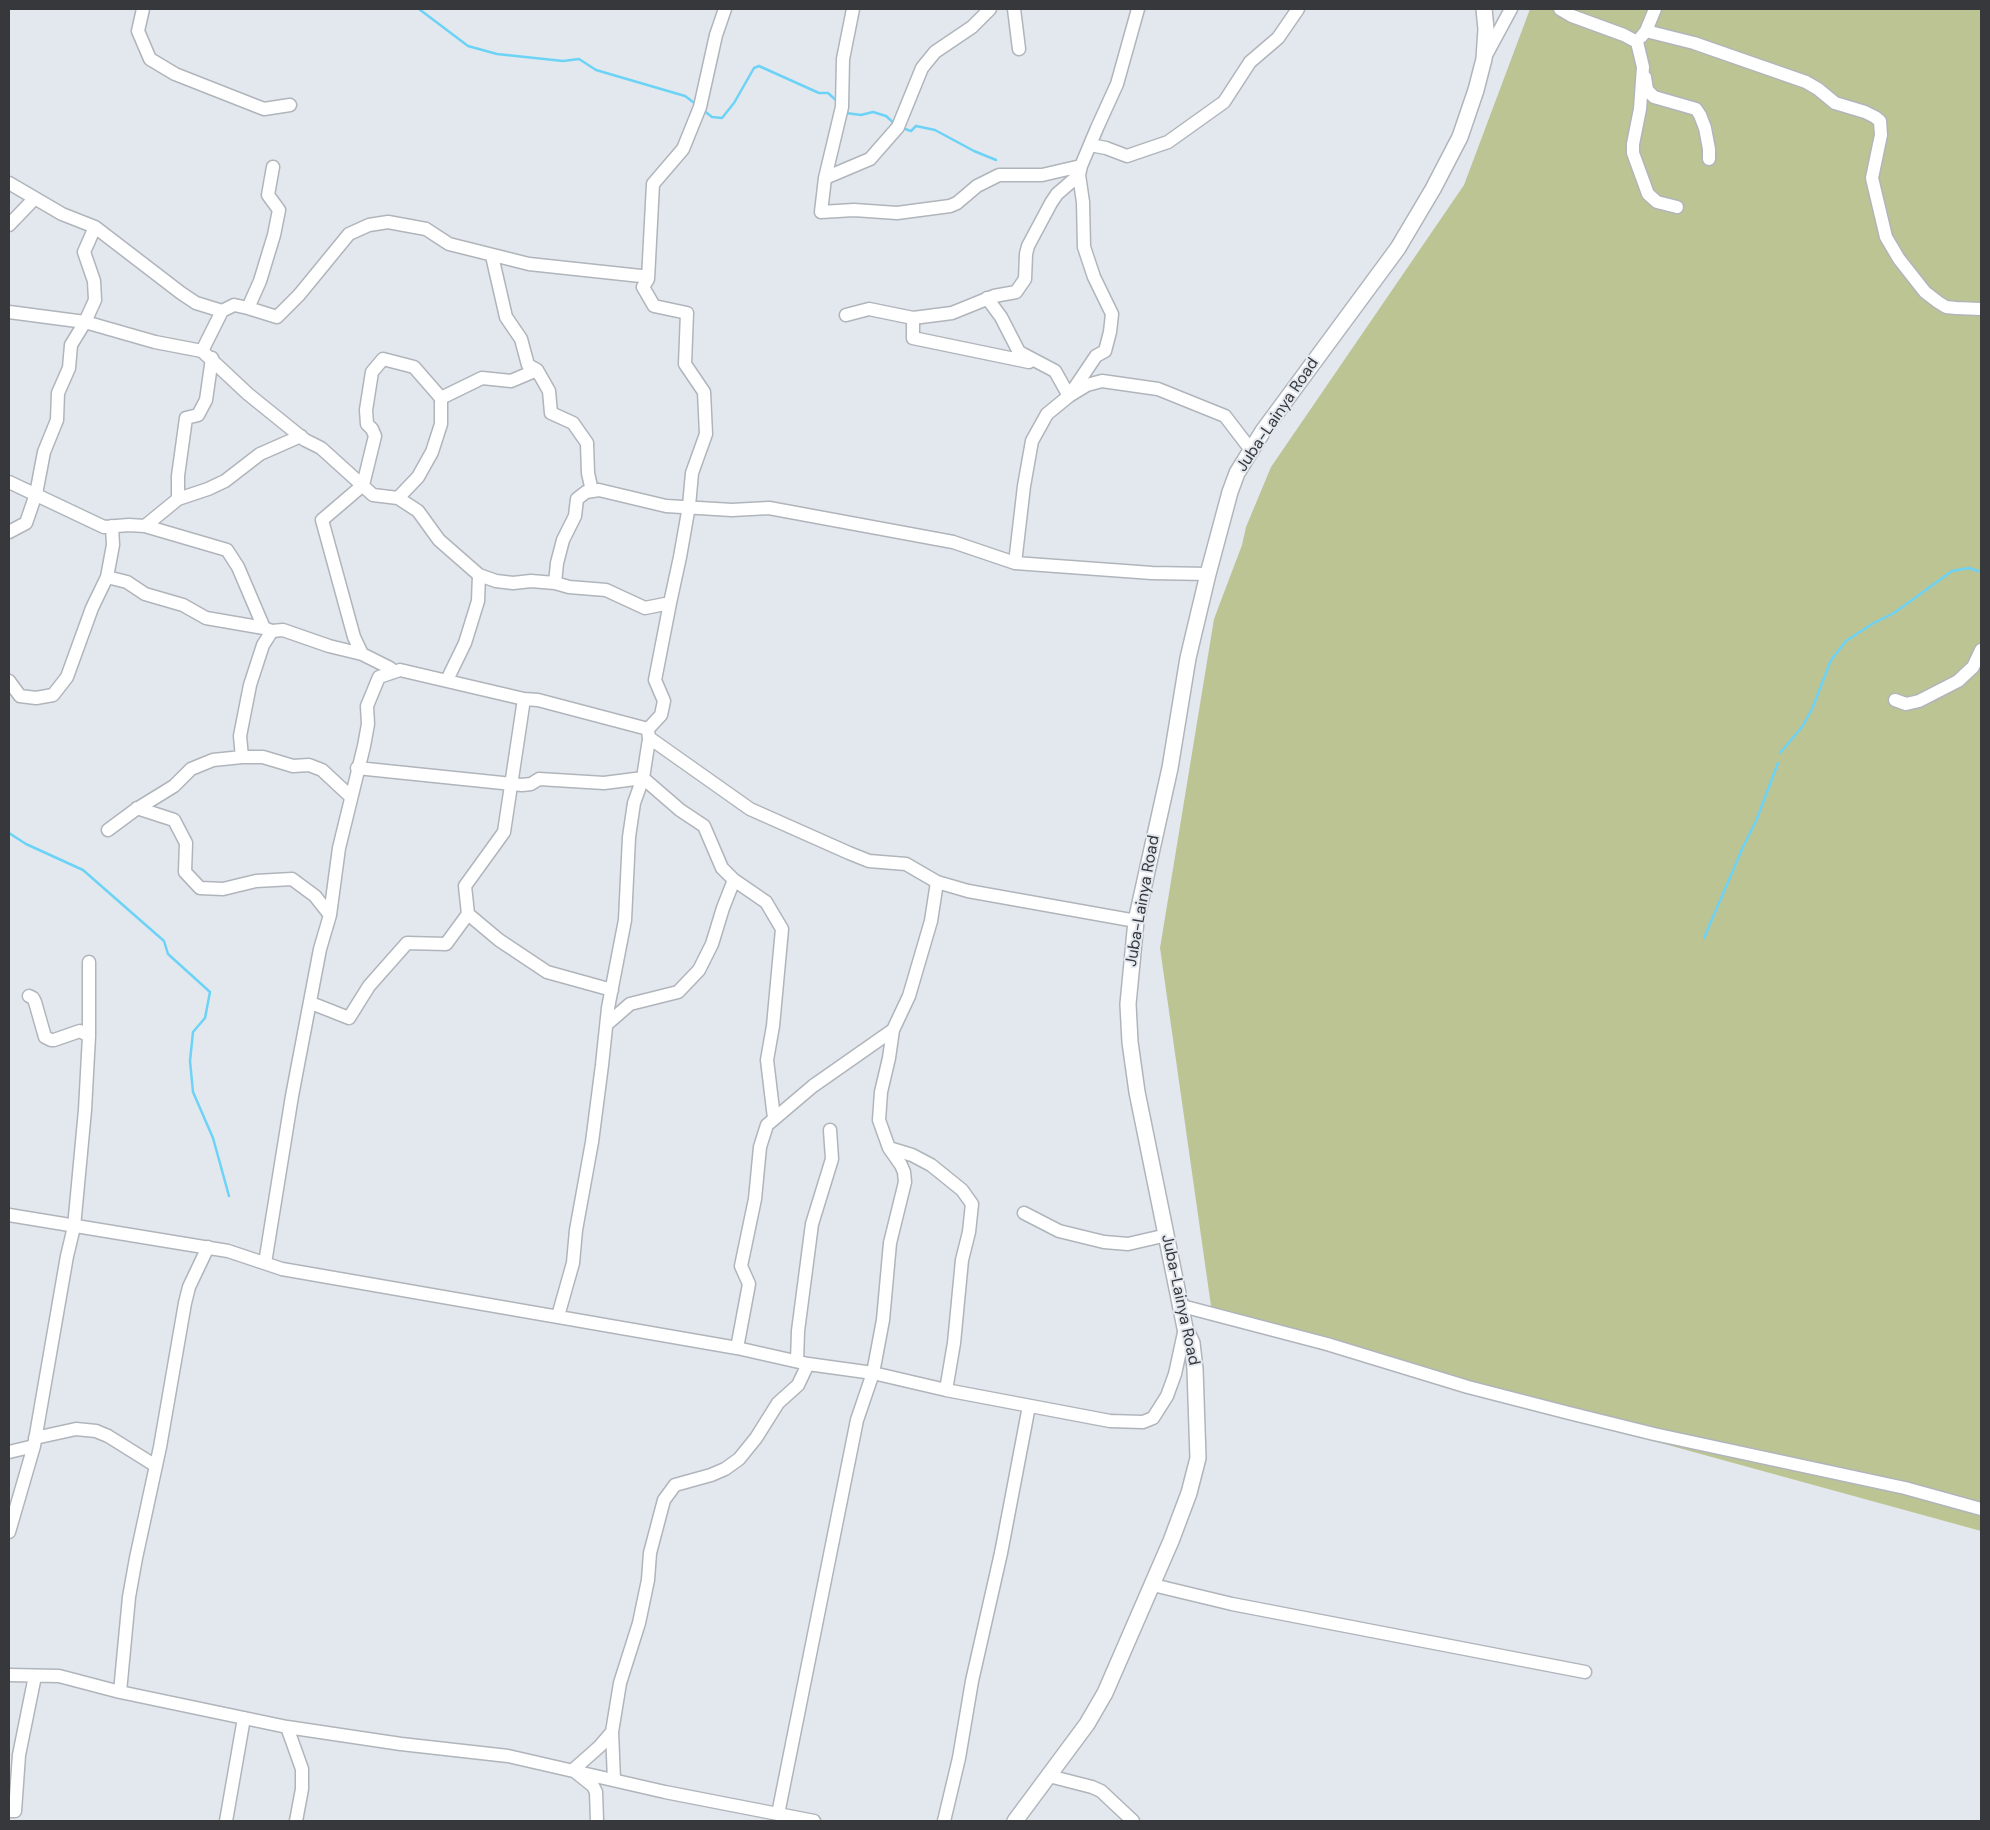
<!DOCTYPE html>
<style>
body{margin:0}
#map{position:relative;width:1990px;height:1830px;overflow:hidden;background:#e3e8ef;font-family:"DM Sans",sans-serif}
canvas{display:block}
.frame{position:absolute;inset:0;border:10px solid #36383b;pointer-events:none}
</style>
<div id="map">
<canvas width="1990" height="1830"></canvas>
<div class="frame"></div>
</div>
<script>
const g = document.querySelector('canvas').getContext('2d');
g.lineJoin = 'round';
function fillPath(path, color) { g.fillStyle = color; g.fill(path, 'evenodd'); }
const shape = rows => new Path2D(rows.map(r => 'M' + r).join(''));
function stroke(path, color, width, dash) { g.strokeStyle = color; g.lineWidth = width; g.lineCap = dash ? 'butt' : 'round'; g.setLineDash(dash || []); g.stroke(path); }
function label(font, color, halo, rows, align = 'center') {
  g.font = font + ' "DM Sans",sans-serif'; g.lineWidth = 4; g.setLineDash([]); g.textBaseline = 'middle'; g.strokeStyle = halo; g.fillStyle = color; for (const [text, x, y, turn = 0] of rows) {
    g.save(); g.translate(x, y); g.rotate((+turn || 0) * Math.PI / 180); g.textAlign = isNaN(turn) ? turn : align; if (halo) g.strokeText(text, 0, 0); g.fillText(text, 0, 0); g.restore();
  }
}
fillPath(shape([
 [1530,9,1981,9,1981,1531,1213,1320,1160,948,1214,619,1242,545,1246,527,1271,467,1464,185]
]), '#bcc493');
stroke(shape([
 [419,9,468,46,497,54,563,61,579,59,596,70,685,96,697,105],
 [703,110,712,117,722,118,734,103,754,68,759,66,819,93,828,93,838,102],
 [846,113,861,115,873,112,886,116,895,124],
 [902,128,911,131,916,126,935,130,974,151,996,160],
 [1780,753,1802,727,1812,709,1831,660,1846,641,1872,624,1894,613,1952,571,1969,568,1981,572],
 [9,833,26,844,83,870,164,941,168,954,210,992,205,1018,193,1032,190,1061,193,1092,213,1138,229,1196],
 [1704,938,1743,847,1756,821,1778,763]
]), '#6cd3f6', 2.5);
const minor = shape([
 [143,9,138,31,150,59,175,74,264,109,290,105],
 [853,9,843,59,842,107,825,178,821,212,854,210,897,213,950,206,957,203,977,186,999,175,1042,175,1081,166],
 [1014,9,1019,49],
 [1560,9,1572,16,1624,35,1637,42,1643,67,1640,109,1633,144,1633,153,1648,194,1657,202,1677,207],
 [1646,31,1694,43,1806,82,1818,89,1835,103,1865,112,1875,117,1880,121,1881,135,1872,178,1886,237,1899,259,1925,292,1938,302,1946,307,1956,308,1981,309],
 [1641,37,1646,31,1655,9],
 [1484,59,1511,9],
 [1645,77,1647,90,1654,97,1696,109,1700,115,1705,128,1709,149,1709,159],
 [1090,145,1106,148,1127,156,1168,142,1224,102,1250,62,1278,38,1298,9],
 [825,178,870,159,898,127,922,68,935,52,972,27,990,9],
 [9,183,62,214,95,227,181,293,196,303,222,311,202,351,248,394,305,440,321,448,373,495,398,498,418,511,439,540,479,575,496,581,513,583,531,581,555,583,557,563,563,540,575,516,577,499,586,492,599,490,666,506,732,510,769,508,953,542,1015,563,1152,573,1208,574],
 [9,225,34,199],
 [492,256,506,317,521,339,528,365,537,370,549,391,551,413,573,423,587,443,588,473,592,491],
 [648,279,653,184,683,149,700,107,716,35,725,9],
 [987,298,1001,317,1019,352,1055,371,1069,396,1087,385,1102,381,1158,389,1225,416,1251,450],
 [248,308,277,317,299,295,349,234,369,225,388,222,426,229,449,244,529,264,641,276,648,279,643,287,654,306,687,313,685,364,704,392,706,434,692,473,689,506,680,557,670,603,645,608,606,590,569,587,555,583],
 [222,311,234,305,248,308,260,281,274,235,279,210,268,195,273,167],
 [9,312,85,322,155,342,202,351],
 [846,315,869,309,913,318,952,313,994,296,1016,292,1025,279,1026,254,1028,246,1051,203,1057,194,1079,175],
 [913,318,913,338,1029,362],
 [9,482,104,527,129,525,145,526,178,499,208,489,225,481,260,454,301,436],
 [398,498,418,477,432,452,441,424,441,398],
 [178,499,178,476,186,418,198,415,206,400,212,358],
 [145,526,227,550,238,567,264,628,272,631],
 [9,532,26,523,36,494,44,452,57,420,58,393,69,368,71,345,85,322,95,300,94,281,84,252,95,227],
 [1015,563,1024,486,1032,441,1047,414,1069,396,1096,356,1105,351,1110,332,1112,314,1094,277,1084,247,1083,202,1079,175,1081,166,1097,128,1117,84,1138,9],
 [107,577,127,582,145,594,183,605,206,618,264,628],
 [393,671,390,668,362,654,354,637,322,520,363,485,375,436,372,429,367,424,366,410,372,372,383,359,414,367,441,398,482,378,511,381,537,370],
 [447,680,465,643,478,601,479,575],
 [9,681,20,696,36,698,53,695,67,677,92,608,107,577,113,545,112,526],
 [1895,700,1906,704,1919,701,1958,681,1973,667,1981,650],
 [648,729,661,715,664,701,655,680,670,603],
 [651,739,750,809,849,853,869,861,906,864,937,882],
 [242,757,240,736,250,685,263,645,272,631,283,630,329,646,362,654],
 [357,768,522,785,531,784,539,779,604,783,643,778,680,810,704,826,722,868,734,880,766,902,782,929,773,1026,767,1060,774,1118],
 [137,808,174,820,186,843,185,872,200,888,223,889,256,881,292,879,315,896,330,915],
 [108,830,135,810,174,786,191,769,213,760,242,757,263,757,293,766,309,765,322,770,351,797],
 [468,914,499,940,547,972,612,990],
 [29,996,33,998,35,1002,45,1037,51,1040,54,1040,80,1031,89,1036],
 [311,1003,349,1018,369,986,407,943,446,944,468,914,465,886,504,832,524,699],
 [607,1024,630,1004,678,992,699,970,712,944,723,908,734,880],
 [893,1030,889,1058,881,1092,879,1120,889,1148,912,1155,931,1165,962,1190,972,1204,969,1232,962,1260,954,1343,946,1390],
 [1024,1213,1059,1231,1104,1242,1128,1244,1167,1235],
 [9,1215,228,1251,282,1269,737,1348,808,1364,873,1373,946,1390,1110,1421,1143,1422,1153,1418,1167,1396,1175,1374,1185,1328],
 [265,1263,292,1096,320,949,330,915,339,848,364,746,368,724,367,706,379,677,400,670,524,699,538,700,648,729,649,739,643,778,634,803,629,837,625,920,608,1008,602,1065,592,1142,576,1230,573,1263,558,1316],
 [1182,1306,1327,1344,1468,1387,1569,1413,1654,1434,1905,1488,1981,1509],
 [737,1348,749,1284,741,1266,755,1199,760,1147,767,1125,813,1086,893,1030,909,996,931,921,937,882,968,891,1136,921],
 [797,1361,798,1331,812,1224,832,1159,830,1130],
 [35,1438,76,1429,96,1431,108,1436,156,1466],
 [9,1452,34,1446,67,1256,74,1227,85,1110,89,1036,89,962],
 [9,1532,34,1446],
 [1153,1585,1232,1604,1585,1672],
 [9,1675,59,1676,120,1692,287,1727,401,1744,508,1756,665,1792,814,1821],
 [120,1692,129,1597,136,1558,160,1447,185,1303,189,1287,208,1247],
 [287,1727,302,1769,302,1789,296,1821],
 [1049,1776,1092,1787,1101,1791,1133,1821],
 [614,1780,612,1732,620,1683,639,1623,648,1580,650,1553,664,1500,675,1485,711,1475,725,1469,739,1459,756,1438,778,1403,798,1385,808,1364],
 [9,1811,15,1811,19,1755,35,1676],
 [778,1814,857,1420,873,1373,883,1320,890,1243,905,1182,904,1172,901,1165,889,1148],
 [226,1821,244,1718],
 [597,1821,596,1792,593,1786,573,1770,600,1746,612,1732],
 [944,1821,959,1758,972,1681,1001,1553,1029,1406]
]);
const major = shape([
 [1015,1821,1087,1724,1105,1693,1171,1541,1189,1493,1198,1458,1195,1369,1192,1343,1185,1328,1137,1092,1130,1042,1128,1004,1136,921,1170,768,1188,658,1208,574,1230,492,1237,473,1263,431,1398,248,1433,189,1460,137,1476,90,1484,59,1486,29,1484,9]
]);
stroke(minor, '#b0b5bb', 15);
stroke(major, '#b0b5bb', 18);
stroke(minor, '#fff', 12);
stroke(major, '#fff', 15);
label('16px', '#36383b', '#e3e8ef', [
 ["Juba-Lainya Road",1278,415,-56],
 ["Juba-Lainya Road",1143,901,-80],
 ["Juba-Lainya Road",1180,1300,78]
]);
</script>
